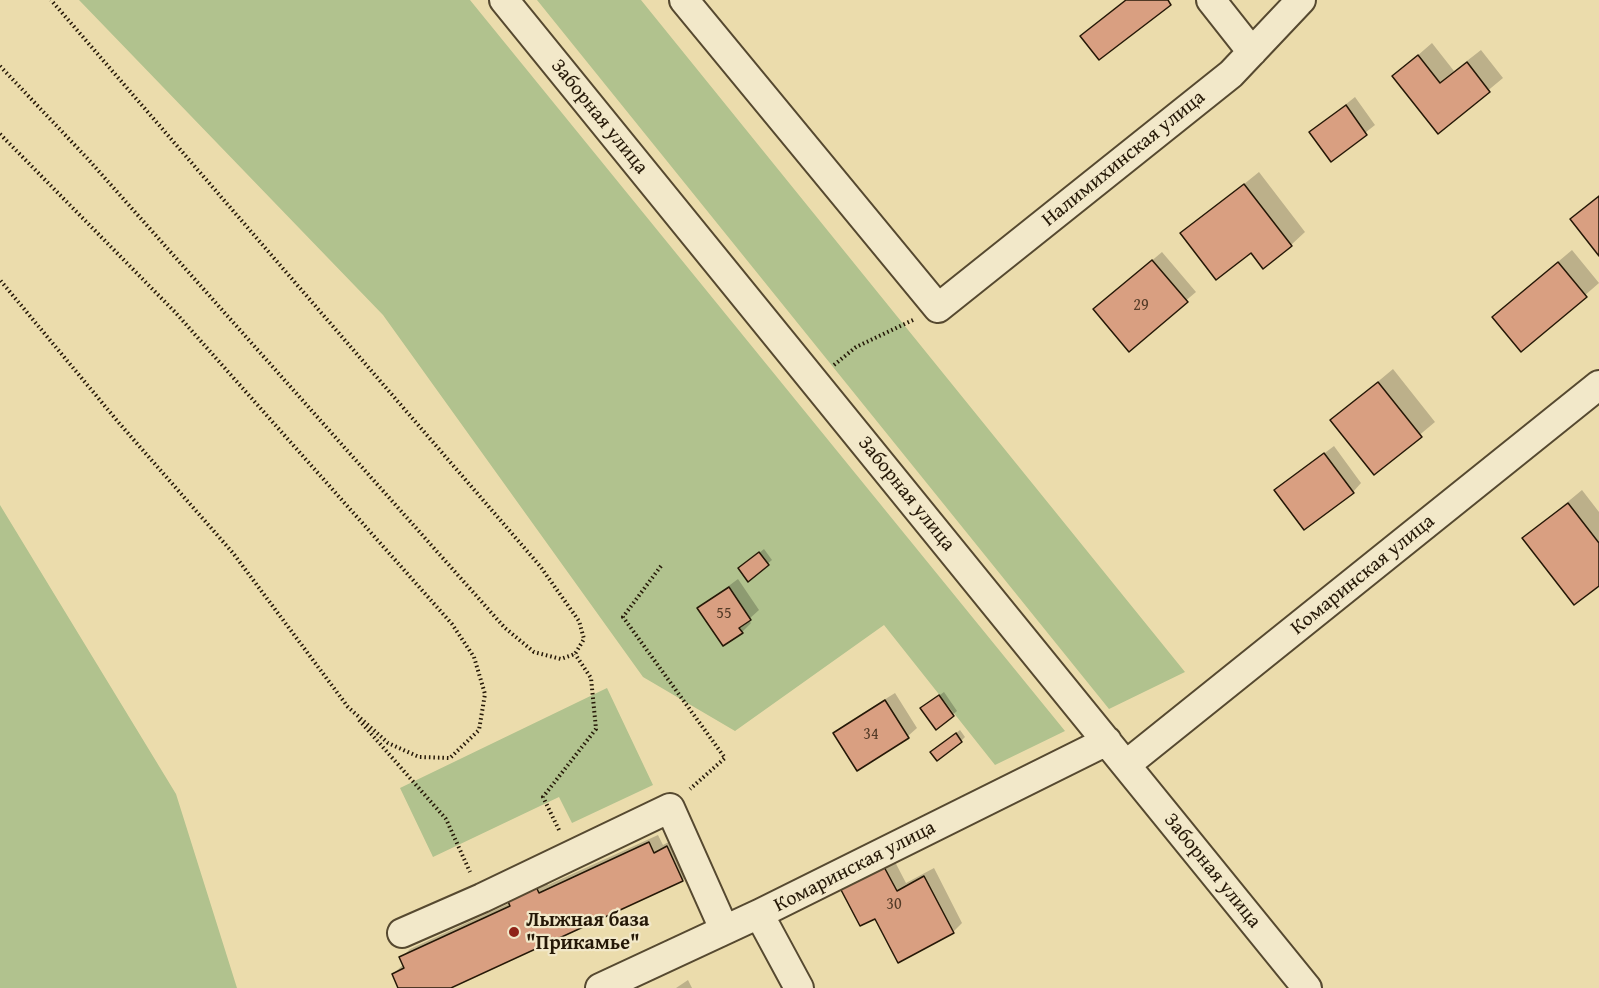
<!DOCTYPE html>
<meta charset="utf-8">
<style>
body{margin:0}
canvas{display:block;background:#ebdcac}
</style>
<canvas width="1599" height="988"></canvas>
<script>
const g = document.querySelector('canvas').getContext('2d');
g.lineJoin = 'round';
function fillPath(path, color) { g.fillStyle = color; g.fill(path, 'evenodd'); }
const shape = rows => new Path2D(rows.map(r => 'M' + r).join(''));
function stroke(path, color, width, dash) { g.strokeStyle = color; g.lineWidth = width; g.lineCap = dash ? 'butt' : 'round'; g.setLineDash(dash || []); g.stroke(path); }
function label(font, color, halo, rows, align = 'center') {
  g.font = font + ' "Gentium Book Plus",serif'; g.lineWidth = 4.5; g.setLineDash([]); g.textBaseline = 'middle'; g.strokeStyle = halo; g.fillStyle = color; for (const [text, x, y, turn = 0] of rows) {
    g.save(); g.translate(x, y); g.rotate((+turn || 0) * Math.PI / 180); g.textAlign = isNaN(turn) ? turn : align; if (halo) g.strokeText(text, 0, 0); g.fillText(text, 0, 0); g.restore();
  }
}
fillPath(shape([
 [79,0,470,0,1065,731,995,765,884,625,735,731,643,677,383,315],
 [537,0,641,0,1185,672,1109,709],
 [0,505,176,794,237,988,0,988],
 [607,688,653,785,572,823,559,797,433,857,400,788]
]), '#b1c28e');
fillPath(shape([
 [1432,43,1454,71,1481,50,1503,78,1438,132,1394,76],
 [1355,97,1375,125,1331,160,1311,132],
 [1259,172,1305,232,1291,245,1263,267,1251,251,1182,234],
 [1572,250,1599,283,1522,350,1508,304],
 [1162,252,1196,292,1129,349,1104,301],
 [1393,369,1435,422,1374,473,1332,420],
 [1334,446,1361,483,1353,492,1276,490],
 [1582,490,1599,512,1599,585,1524,538],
 [764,549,772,560,748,580,744,565],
 [738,579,759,610,748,620,751,623,742,632,699,608],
 [944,692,957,711,936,728,926,705],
 [895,693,917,728,908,736,858,769,835,734,844,725],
 [960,730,965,737,961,741,936,748],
 [658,835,663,845,676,838,692,871,683,880,448,988,400,988,393,974,404,964,401,958,410,949,510,903,542,871,548,885],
 [893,858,906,883,934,868,962,923,953,932,875,917,842,888],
 [688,980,692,988,676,988]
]), '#0003');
const building = shape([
 [1126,0,1168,0,1171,5,1099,60,1080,36,1126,0],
 [1418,55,1440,83,1467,62,1490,92,1438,134,1392,76,1418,55],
 [1346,105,1367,135,1331,162,1309,132,1346,105],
 [1244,184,1292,246,1263,269,1251,253,1216,280,1180,233,1244,184],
 [1599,196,1599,256,1570,219,1599,196],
 [1152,260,1188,302,1129,352,1093,309,1152,260],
 [1558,262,1587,297,1521,352,1492,317,1558,262],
 [1378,382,1422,437,1374,475,1330,420,1378,382],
 [1324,453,1354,493,1304,530,1274,490,1324,453],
 [1568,503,1599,543,1599,586,1574,605,1522,538,1568,503],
 [759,552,769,565,748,582,738,568,759,552],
 [729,587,751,620,739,628,743,633,723,646,697,608,729,587],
 [939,695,954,716,936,730,920,708,939,695],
 [885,700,909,738,857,771,833,733,885,700],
 [956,733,962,742,937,761,930,752,956,733],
 [649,842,654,853,667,846,683,881,451,988,398,988,392,974,404,968,399,957,510,906,504,892,532,878,539,893,649,842],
 [883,865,897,891,924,876,954,933,898,963,875,919,860,926,840,888,883,865]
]);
fillPath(building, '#d99f81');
stroke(building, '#251807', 1.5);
const minor = shape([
 [504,0,1307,988],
 [684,0,938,308,1231,74,1301,0],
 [1211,0,1252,52],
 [1127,764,1599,385],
 [759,914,799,988],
 [402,933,482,898,670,808,724,929],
 [600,988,759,914,1107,741]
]);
stroke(minor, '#564930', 32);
stroke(shape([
 [0,66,87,158,505,628,534,652,561,659,575,654,584,639,579,621,540,566,51,0],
 [0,134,175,312,452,624,474,657,485,694,479,730,450,758,419,757,388,743,348,707,233,553,119,423,0,280],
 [834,365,856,347,913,320],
 [661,566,623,617,725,758,690,789],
 [359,720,446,819,470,872],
 [559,830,543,797,596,729,591,678,575,654]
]), '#251807', 4, [1.5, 3]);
stroke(minor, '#f2e8c9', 28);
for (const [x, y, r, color] of [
 [514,932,6,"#8f2418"]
]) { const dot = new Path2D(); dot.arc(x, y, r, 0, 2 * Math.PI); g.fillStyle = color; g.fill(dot); stroke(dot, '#f2e8c9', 2); }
label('16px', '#523a26', null, [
 ["29",1141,306],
 ["55",724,614],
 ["34",871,735],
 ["30",894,905]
]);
label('20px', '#251807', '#f2e8c9', [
 ["Заборная улица",599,117,51],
 ["Налимихинская улица",1124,159,-39],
 ["Заборная улица",906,494,51],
 ["Комаринская улица",1363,575,-39],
 ["Комаринская улица",855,867,-27],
 ["Заборная улица",1212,871,51]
]);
label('bold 20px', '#251807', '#f2e8c9', [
 ["Лыжная база",526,921],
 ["\"Прикамье\"",526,944]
], 'left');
</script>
